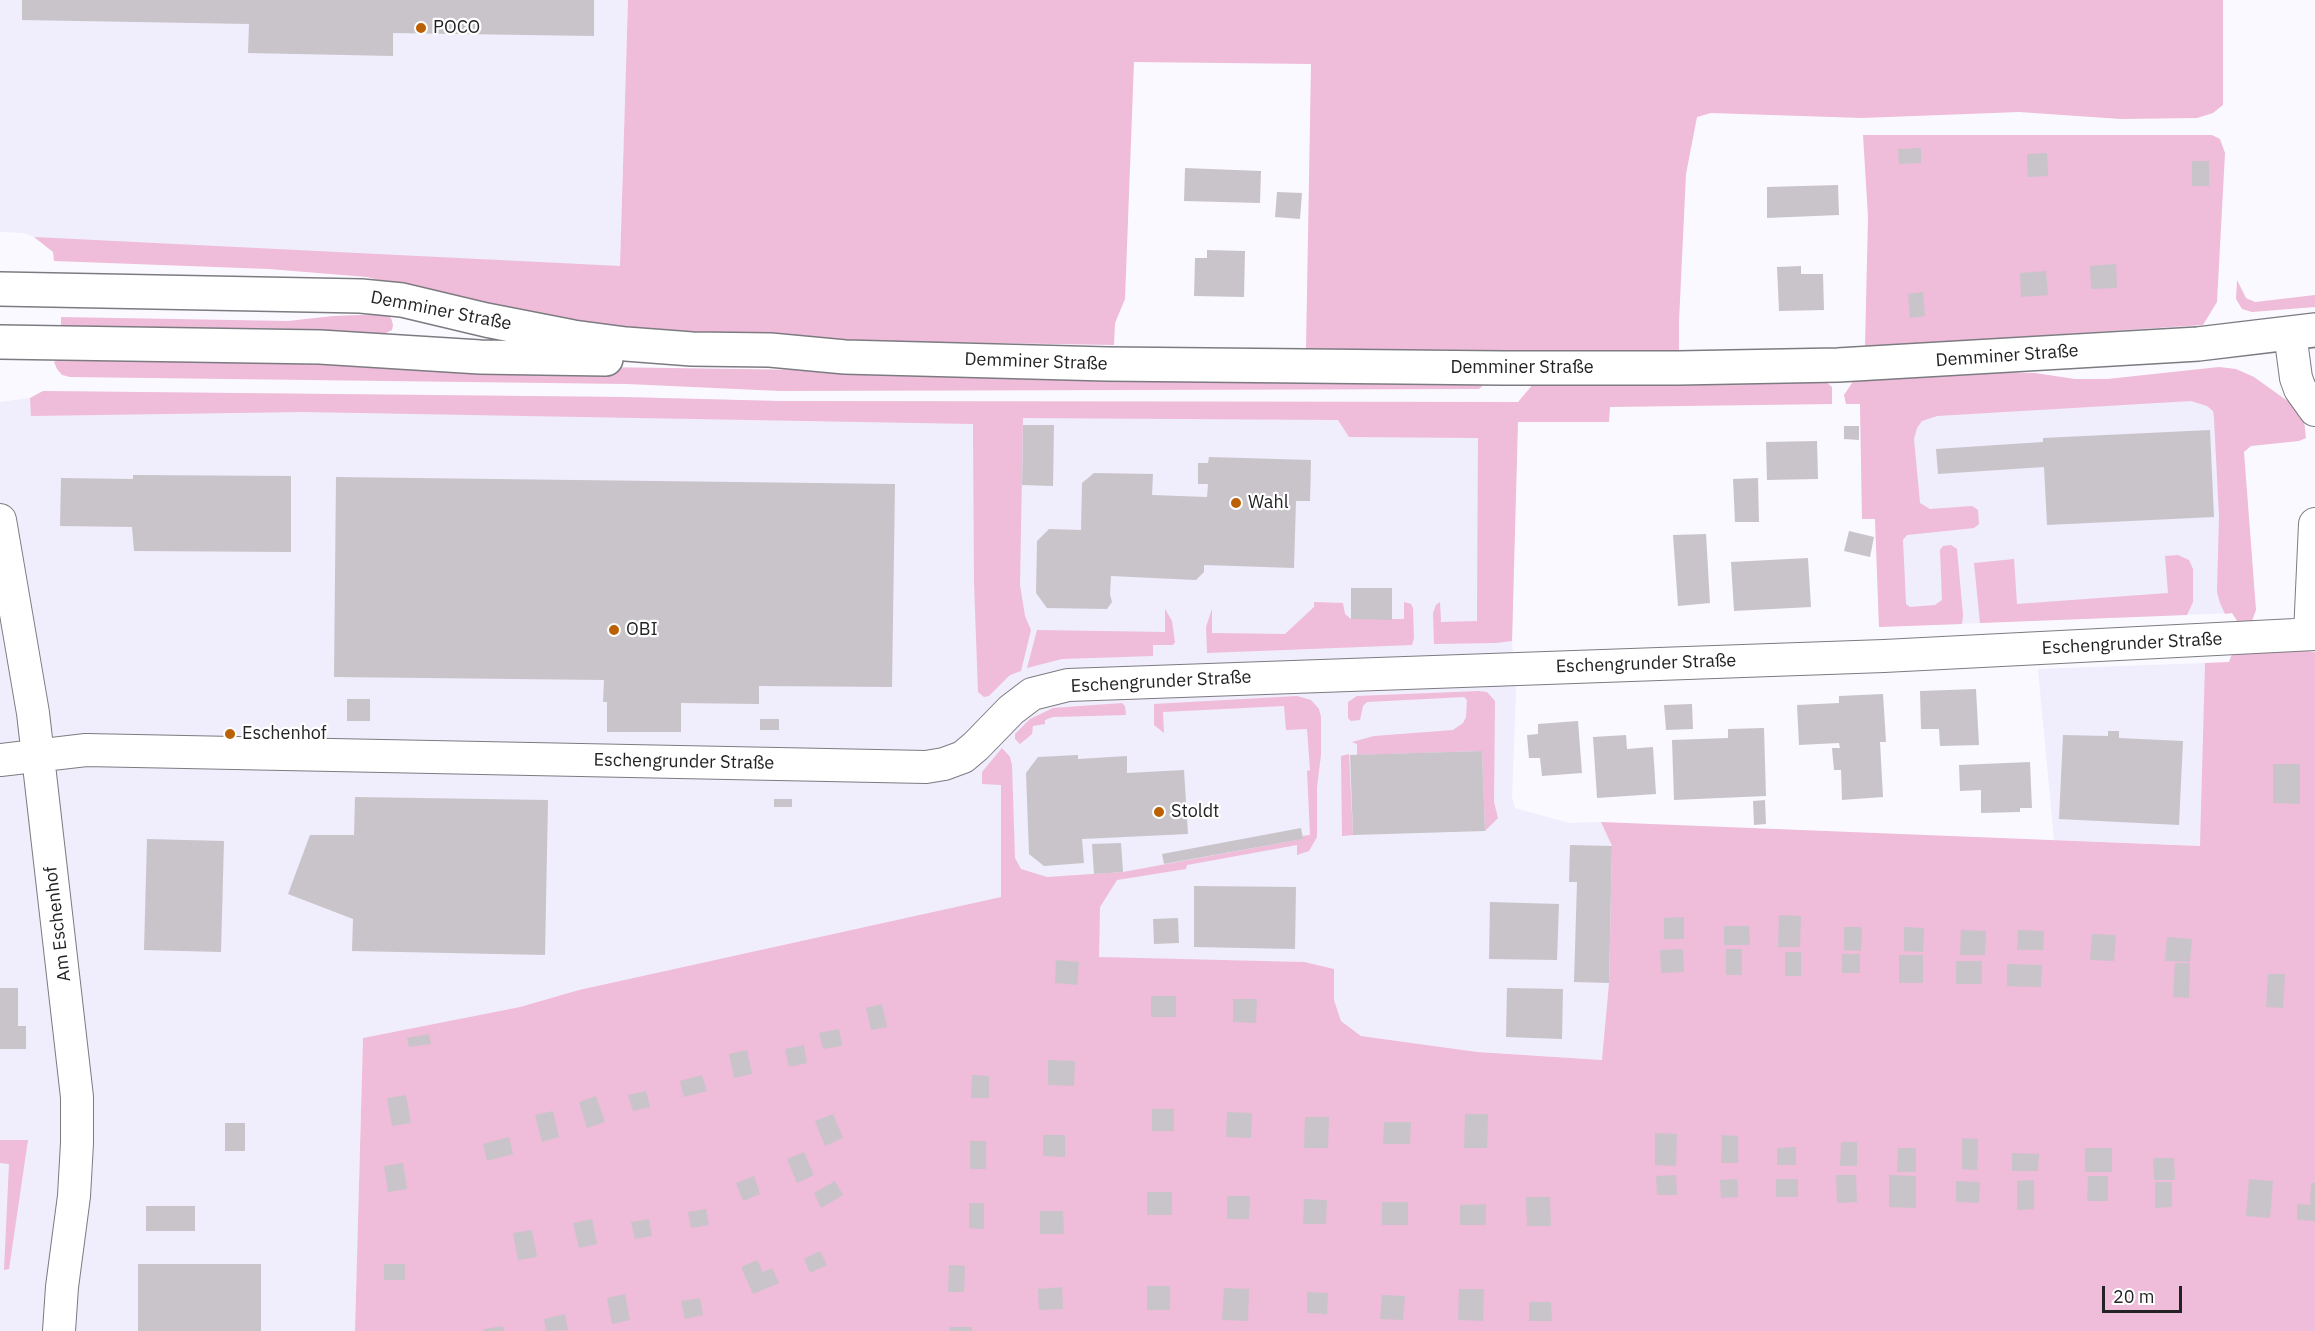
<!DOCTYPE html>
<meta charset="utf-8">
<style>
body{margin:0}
#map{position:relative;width:2315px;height:1331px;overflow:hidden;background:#faf9ff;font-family:"IBM Plex Sans",sans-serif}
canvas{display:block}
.scale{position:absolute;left:2102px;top:1286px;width:80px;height:27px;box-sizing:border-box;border:3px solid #232225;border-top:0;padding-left:8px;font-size:18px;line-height:21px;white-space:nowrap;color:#232225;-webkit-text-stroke:4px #fff;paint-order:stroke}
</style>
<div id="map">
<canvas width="2315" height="1331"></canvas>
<div class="scale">20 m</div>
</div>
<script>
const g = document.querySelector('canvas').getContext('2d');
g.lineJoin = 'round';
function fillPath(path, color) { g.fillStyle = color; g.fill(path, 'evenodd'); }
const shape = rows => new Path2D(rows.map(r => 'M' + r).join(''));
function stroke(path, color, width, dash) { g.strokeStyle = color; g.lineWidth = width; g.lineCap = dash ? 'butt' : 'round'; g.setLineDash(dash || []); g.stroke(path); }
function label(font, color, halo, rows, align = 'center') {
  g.font = font + ' "IBM Plex Sans",sans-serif'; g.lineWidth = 4.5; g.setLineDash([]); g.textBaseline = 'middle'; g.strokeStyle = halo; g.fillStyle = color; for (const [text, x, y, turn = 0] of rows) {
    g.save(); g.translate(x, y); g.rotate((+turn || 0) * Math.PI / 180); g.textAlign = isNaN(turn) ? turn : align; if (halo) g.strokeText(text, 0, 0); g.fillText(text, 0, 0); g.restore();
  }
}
fillPath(shape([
 [0,0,628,0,620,267,62,240,34,237,24,233,0,232],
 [2233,388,2232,613,1879,627,1875,519,1862,519,1860,399],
 [43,391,623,397,780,401,1518,402,1512,641,1516,692,1512,798,1515,808,1569,823,1601,822,1612,846,1609,983,1603,1060,1477,1052,1361,1036,1341,1021,1334,1000,1304,962,1099,958,1001,897,579,990,520,1007,363,1038,355,1331,0,1331,0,402,30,398],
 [2205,663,2201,846,2054,840,2038,669]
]), '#f0edfc');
fillPath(shape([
 [628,0,2223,0,2223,105,2213,113,2197,118,2121,119,2019,112,1862,118,1711,113,1697,117,1686,174,1679,321,1679,351,1306,349,1311,64,1134,62,1125,299,1115,323,1114,345,689,338,536,321,367,277,269,269,54,261,53,252,34,237,620,266],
 [1863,135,2212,135,2220,139,2225,153,2217,302,2203,325,1865,347,1868,217],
 [2237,280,2246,298,2255,302,2315,295,2315,307,2252,312,2242,309,2236,299],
 [385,314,391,318,393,325,392,330,384,334,61,328,61,317,288,321,333,316],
 [59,359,395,364,1489,380,1479,389,780,391,627,384,70,377,62,375,57,369,54,362],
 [2219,367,2236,369,2254,377,2296,407,2304,420,2306,438,2299,441,2251,446,2244,452,2256,610,2252,621,2239,624,2232,613,2225,614,2220,603,2217,592,2219,517,2214,418,2213,411,2207,406,2191,401,1937,416,1922,421,1917,428,1914,439,1920,503,1930,509,1972,506,1978,510,1979,524,1974,528,1907,535,1903,540,1906,604,1910,607,1935,605,1942,600,1940,550,1943,546,1951,545,1957,549,1963,615,1962,624,1879,627,1875,519,1862,519,1860,404,1846,404,1844,395,1856,377,1985,372,2035,373,2075,379,2107,379],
 [1823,379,1832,387,1832,404,1610,407,1609,422,1518,422,1512,641,1496,643,1434,644,1433,613,1436,605,1440,602,1441,622,1477,621,1478,438,1349,437,1338,420,1023,418,1020,585,1025,616,1031,630,1021,671,1010,675,989,696,984,697,978,692,974,582,973,424,303,412,31,416,30,398,43,391,623,397,780,401,1518,402,1534,383],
 [2178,555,2189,560,2193,569,2193,602,2187,615,1980,623,1974,563,2014,559,2017,604,2168,593,2165,556],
 [1314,602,1343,603,1345,614,1351,619,1404,619,1404,602,1411,604,1413,608,1414,638,1412,645,1207,653,1206,627,1212,609,1212,633,1285,634,1314,607],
 [1165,609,1172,621,1175,642,1173,645,1153,645,1153,656,1062,659,1027,668,1037,630,1165,632],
 [2269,646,2315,652,2315,1331,355,1331,363,1038,520,1007,579,990,1001,897,1001,785,982,784,982,772,1002,748,1010,757,1012,765,1015,858,1021,869,1047,877,1123,872,1302,839,1302,836,1310,835,1307,771,1310,770,1307,729,1286,730,1284,706,1163,712,1164,733,1154,725,1154,704,1297,696,1311,700,1319,709,1321,717,1321,755,1317,787,1317,837,1309,851,1297,855,1297,845,1187,865,1186,869,1117,880,1100,907,1099,957,1304,962,1334,969,1334,1000,1341,1021,1361,1036,1477,1052,1602,1060,1609,983,1612,846,1601,822,2200,846,2205,663,2229,662,2232,654],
 [1479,691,1487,692,1495,701,1494,802,1498,818,1485,831,1482,751,1357,755,1357,744,1352,742,1374,736,1453,730,1463,723,1466,717,1467,700,1464,697,1367,702,1363,706,1360,720,1351,721,1348,718,1348,702,1357,696],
 [1122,703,1125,706,1126,715,1053,717,1045,720,1045,724,1033,726,1032,734,1020,744,1015,739,1015,734,1030,719,1053,708],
 [1349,754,1353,835,1342,836,1341,756],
 [0,1140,28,1140,9,1269,4,1270,9,1164,0,1163]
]), '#efbcd9');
fillPath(shape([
 [22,0,594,0,594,36,393,33,393,56,248,53,249,24,22,20],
 [1921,148,1921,163,1899,164,1898,149],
 [2047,153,2048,176,2028,177,2027,154],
 [2192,161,2209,161,2209,186,2192,186],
 [1185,168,1261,171,1260,203,1184,201],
 [1838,185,1839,215,1767,218,1767,187],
 [1277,192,1302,193,1300,219,1275,217],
 [1207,250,1245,251,1244,297,1194,296,1195,258,1207,258],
 [2116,264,2117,288,2091,289,2090,266],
 [1801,266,1801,274,1823,274,1824,310,1779,311,1777,267],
 [2046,271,2048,295,2021,297,2020,273],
 [1923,292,1925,316,1910,318,1908,294],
 [1023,425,1054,425,1053,486,1022,485],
 [1844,426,1859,426,1859,440,1844,439],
 [2210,430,2214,517,2047,525,2044,467,1938,474,1936,449,2043,442,2043,438],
 [1817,441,1818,479,1767,480,1766,442],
 [1209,457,1311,460,1310,501,1296,501,1294,568,1204,565,1204,572,1196,580,1111,576,1110,594,1112,602,1107,609,1047,608,1036,593,1037,541,1049,529,1081,530,1082,483,1094,473,1153,474,1152,495,1207,497,1208,484,1198,484,1198,463,1208,463],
 [133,475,291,476,291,552,134,551,132,527,60,526,61,478,133,479],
 [336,477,895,484,892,687,759,686,759,704,681,703,681,732,607,732,607,702,603,702,604,680,334,677],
 [1758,478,1759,522,1735,522,1733,479],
 [1849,531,1874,537,1870,557,1844,551],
 [1706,534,1710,603,1678,606,1673,535],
 [1808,558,1811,607,1734,611,1731,562],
 [1351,588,1392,588,1392,620,1351,619],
 [1976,689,1979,745,1940,746,1939,729,1921,729,1920,691],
 [1883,694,1886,742,1880,742,1883,797,1842,800,1841,770,1834,770,1832,748,1840,748,1839,743,1799,745,1797,705,1839,703,1839,696],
 [347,699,370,699,370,721,347,721],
 [1692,704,1693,729,1666,730,1664,705],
 [760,719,779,719,779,730,760,730],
 [1578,721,1582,773,1542,776,1540,758,1529,758,1527,735,1538,734,1538,724],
 [1764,728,1766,796,1674,800,1672,740,1728,738,1728,729],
 [2108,731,2119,731,2119,738,2183,741,2179,825,2059,819,2063,735,2108,736],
 [1626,735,1627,749,1653,747,1656,794,1597,798,1593,737],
 [1482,751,1485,831,1353,835,1350,755],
 [1078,755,1078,759,1127,756,1127,773,1184,770,1188,834,1082,839,1084,863,1044,866,1029,854,1026,773,1038,757],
 [2030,762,2032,808,2020,808,2020,812,1981,813,1981,790,1960,791,1959,765],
 [2273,764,2300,764,2300,804,2273,803],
 [355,797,548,800,545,955,352,951,353,919,288,894,310,835,354,835],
 [774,799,792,799,792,807,774,807],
 [1765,800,1766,824,1754,825,1753,801],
 [1301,828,1303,839,1164,864,1162,854],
 [147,839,224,841,221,952,144,950],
 [1121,843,1123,872,1094,874,1092,844],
 [1570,845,1612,846,1609,983,1574,982,1577,882,1569,882],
 [1194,886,1296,887,1295,949,1194,947],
 [1490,902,1559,904,1557,960,1489,959],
 [1779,915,1801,916,1800,947,1778,947],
 [1684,917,1684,939,1664,939,1664,918],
 [1178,918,1179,943,1154,944,1153,919],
 [1724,926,1749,926,1750,945,1724,945],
 [1844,927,1862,927,1861,951,1844,950],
 [1904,927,1924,928,1923,952,1904,951],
 [1961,930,1986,931,1985,955,1960,955],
 [2018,930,2044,931,2043,950,2017,950],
 [2092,934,2116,935,2114,961,2090,960],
 [2167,937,2192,939,2190,962,2165,961],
 [1683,949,1684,972,1661,973,1660,950],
 [1726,949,1742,949,1742,975,1726,975],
 [1785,952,1801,952,1801,976,1785,976],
 [1842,954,1860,954,1860,973,1842,973],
 [1899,955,1923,955,1923,983,1899,983],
 [1056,960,1079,962,1077,985,1055,983],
 [1956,961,1982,961,1982,984,1956,984],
 [2175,963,2190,963,2189,998,2173,997],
 [2007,964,2042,965,2041,987,2007,986],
 [2268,974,2285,974,2283,1008,2266,1007],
 [0,988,18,988,18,1026,26,1026,26,1049,0,1049],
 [1507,988,1563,989,1562,1039,1506,1037],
 [1151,996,1176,996,1176,1017,1151,1017],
 [1233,999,1257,999,1256,1023,1233,1022],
 [882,1004,887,1027,871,1030,866,1008],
 [839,1029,842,1046,823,1049,819,1033],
 [429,1034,431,1044,409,1047,407,1038],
 [804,1045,807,1063,789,1067,785,1049],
 [747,1050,752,1074,734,1078,729,1054],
 [1048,1060,1075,1061,1074,1086,1048,1085],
 [702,1075,707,1091,684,1097,680,1081],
 [972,1075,989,1076,989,1098,971,1098],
 [646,1091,650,1107,633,1111,628,1095],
 [406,1095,411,1123,392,1126,387,1098],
 [596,1096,605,1122,587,1128,579,1102],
 [1152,1109,1174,1109,1174,1131,1152,1131],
 [553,1111,559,1137,542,1142,535,1115],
 [1227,1112,1252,1113,1251,1138,1226,1137],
 [833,1114,843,1138,825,1146,815,1121],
 [1465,1114,1488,1114,1487,1148,1464,1148],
 [1305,1117,1329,1117,1328,1148,1304,1148],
 [1384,1122,1411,1122,1410,1144,1383,1144],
 [225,1123,245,1123,245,1151,225,1151],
 [1655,1133,1677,1134,1676,1166,1655,1165],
 [1043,1135,1065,1135,1065,1157,1043,1156],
 [1722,1135,1738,1136,1738,1163,1721,1163],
 [509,1137,513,1154,487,1161,483,1144],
 [1962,1138,1978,1139,1977,1170,1962,1169],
 [970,1141,986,1141,986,1169,970,1169],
 [1841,1142,1857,1142,1857,1166,1840,1166],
 [1796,1147,1796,1165,1777,1165,1777,1148],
 [1898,1148,1916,1148,1916,1172,1897,1172],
 [2085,1148,2112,1148,2112,1172,2085,1172],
 [804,1152,814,1175,797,1183,787,1159],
 [2012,1153,2039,1154,2038,1171,2012,1171],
 [2153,1158,2174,1158,2175,1180,2154,1180],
 [403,1163,407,1189,388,1192,384,1166],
 [1676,1175,1677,1195,1657,1195,1656,1176],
 [1836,1175,1856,1175,1857,1202,1837,1203],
 [1889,1175,1916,1176,1916,1208,1889,1207],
 [754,1176,760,1194,743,1201,736,1183],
 [2088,1176,2108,1176,2108,1201,2087,1201],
 [1737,1179,1738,1197,1721,1198,1720,1180],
 [1776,1179,1798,1179,1798,1197,1776,1197],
 [2249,1179,2273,1181,2270,1218,2246,1216],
 [2034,1180,2034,1209,2017,1210,2017,1181],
 [835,1181,843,1195,821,1208,814,1193],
 [1956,1181,1980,1182,1979,1203,1956,1202],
 [2155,1182,2172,1182,2172,1207,2155,1208],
 [2311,1183,2315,1183,2315,1221,2297,1220,2297,1204,2310,1205],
 [1147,1192,1172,1192,1172,1215,1147,1215],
 [1227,1196,1250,1196,1249,1219,1227,1219],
 [1526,1197,1550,1197,1551,1226,1527,1226],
 [1304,1199,1327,1200,1326,1224,1303,1224],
 [1382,1202,1408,1202,1408,1225,1382,1225],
 [969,1203,984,1203,984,1229,969,1228],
 [1486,1204,1486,1225,1460,1225,1460,1205],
 [146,1206,195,1206,195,1231,146,1231],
 [706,1209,709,1225,691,1228,688,1212],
 [1040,1211,1063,1211,1064,1234,1040,1234],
 [592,1219,597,1244,579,1248,573,1223],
 [649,1219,652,1236,635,1239,631,1222],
 [532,1230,537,1257,518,1260,513,1233],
 [820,1251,827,1265,810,1273,804,1259],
 [757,1260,763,1272,772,1268,779,1283,753,1294,741,1267],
 [138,1264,261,1264,261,1331,138,1331],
 [384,1264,405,1264,405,1280,384,1280],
 [949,1265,965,1266,964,1292,948,1292],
 [1147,1286,1170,1286,1170,1310,1147,1310],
 [1062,1287,1063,1309,1039,1310,1038,1289],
 [1224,1288,1249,1289,1248,1321,1222,1320],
 [1459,1289,1484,1289,1483,1321,1458,1320],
 [1307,1292,1328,1293,1327,1314,1307,1313],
 [625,1294,630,1320,612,1324,607,1298],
 [1382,1295,1405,1296,1403,1320,1380,1319],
 [700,1298,703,1315,685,1319,681,1301],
 [1529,1302,1551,1302,1552,1321,1529,1321],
 [565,1314,568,1330,546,1331,544,1319],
 [503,1326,504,1331,484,1331,484,1329],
 [950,1327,972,1327,972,1331,950,1331]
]), '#c9c4ca');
const minor = shape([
 [2290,333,2296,378,2300,389,2315,410],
 [0,520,33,713,77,1097,77,1143,74,1196,62,1287,59,1331],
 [2310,634,2315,524],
 [0,760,86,750,926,767,944,764,963,757,976,746,1011,710,1032,694,1068,685,1884,656,2315,634]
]);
const secondary = shape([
 [0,289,361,296,402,300,486,320,573,337,626,344,692,349,770,350,845,357,1107,364,1503,368,1678,368,1838,365,2198,344,2315,330],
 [0,342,320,347,480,357,606,359]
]);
stroke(minor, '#7c7b81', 34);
stroke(secondary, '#7c7b81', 36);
stroke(minor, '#fff', 32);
stroke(secondary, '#fff', 33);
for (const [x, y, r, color] of [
 [421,28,6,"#bc6103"],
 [1236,503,6,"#bc6103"],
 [614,630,6,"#bc6103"],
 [230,734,6,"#bc6103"],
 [1159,812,6,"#bc6103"]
]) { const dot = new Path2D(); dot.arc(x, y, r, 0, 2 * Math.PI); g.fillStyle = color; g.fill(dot); stroke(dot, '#fff', 2); }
label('18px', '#232225', '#fff', [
 ["POCO",433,28],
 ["Wahl",1248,503],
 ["OBI",626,630],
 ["Eschenhof",242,734],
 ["Stoldt",1171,812]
], 'left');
label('18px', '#232225', '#fff', [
 ["Demminer Straße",441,311,11],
 ["Demminer Straße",2007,356,-4],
 ["Demminer Straße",1036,362,2],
 ["Demminer Straße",1522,368],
 ["Eschengrunder Straße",2132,644,-3],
 ["Eschengrunder Straße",1646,664,-2],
 ["Eschengrunder Straße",1161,682,-3],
 ["Eschengrunder Straße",684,762,1],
 ["Am Eschenhof",58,924,-97]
]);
</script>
